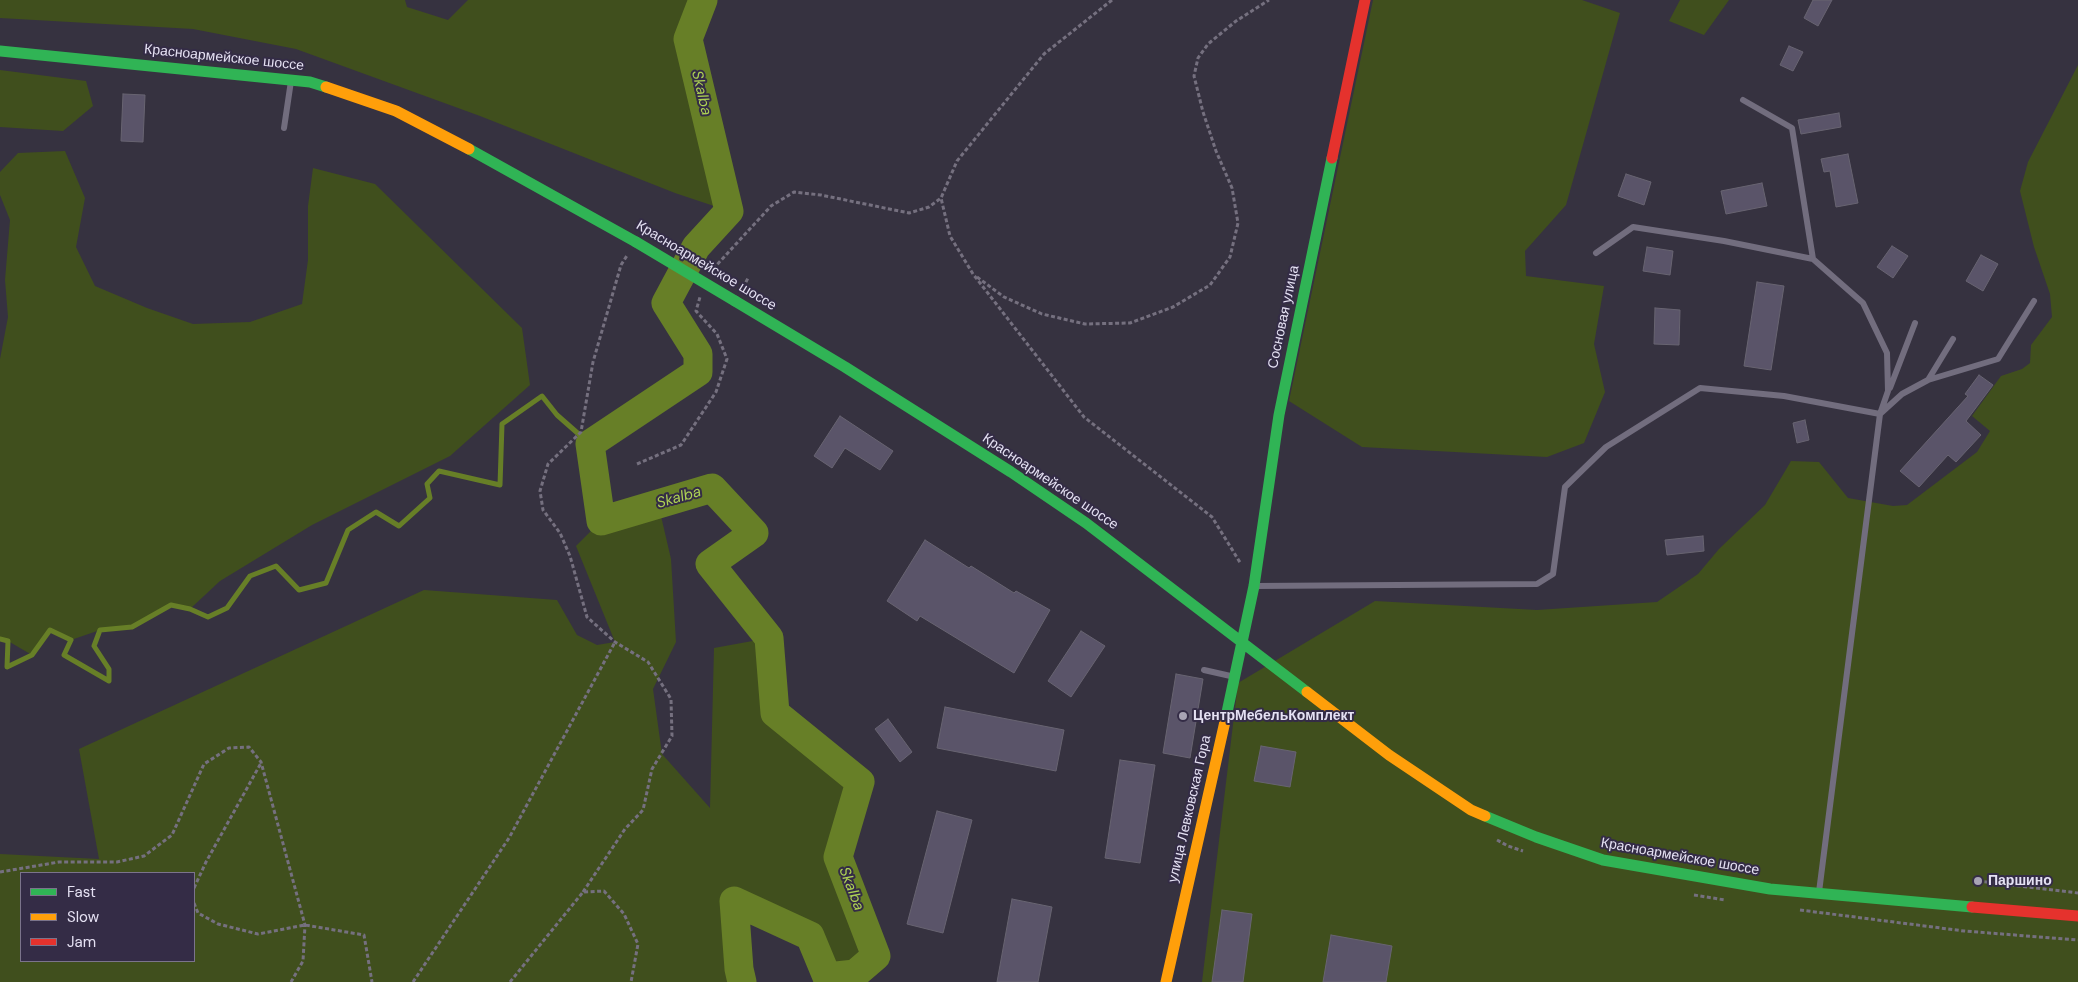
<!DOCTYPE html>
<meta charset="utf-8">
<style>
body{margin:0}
#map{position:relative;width:2078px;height:982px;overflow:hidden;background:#363240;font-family:"DM Sans",sans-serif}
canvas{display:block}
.legend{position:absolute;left:20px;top:872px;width:175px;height:90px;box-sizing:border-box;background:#342c46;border:1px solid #7b748b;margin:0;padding:6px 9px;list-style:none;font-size:15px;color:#e5e1f3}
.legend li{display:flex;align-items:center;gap:10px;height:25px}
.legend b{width:25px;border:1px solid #7b748b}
</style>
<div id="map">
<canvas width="2078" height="982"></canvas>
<ul class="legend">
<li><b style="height:6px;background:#30b455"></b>Fast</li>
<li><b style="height:6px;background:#ff9f0a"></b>Slow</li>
<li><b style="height:6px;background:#e5322d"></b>Jam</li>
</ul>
</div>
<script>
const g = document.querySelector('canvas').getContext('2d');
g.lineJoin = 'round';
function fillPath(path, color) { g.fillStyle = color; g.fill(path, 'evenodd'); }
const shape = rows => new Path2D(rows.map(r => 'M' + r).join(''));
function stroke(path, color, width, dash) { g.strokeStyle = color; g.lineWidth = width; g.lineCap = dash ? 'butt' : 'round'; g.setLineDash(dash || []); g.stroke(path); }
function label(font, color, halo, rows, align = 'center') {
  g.font = font + ' "DM Sans",sans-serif'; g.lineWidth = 4; g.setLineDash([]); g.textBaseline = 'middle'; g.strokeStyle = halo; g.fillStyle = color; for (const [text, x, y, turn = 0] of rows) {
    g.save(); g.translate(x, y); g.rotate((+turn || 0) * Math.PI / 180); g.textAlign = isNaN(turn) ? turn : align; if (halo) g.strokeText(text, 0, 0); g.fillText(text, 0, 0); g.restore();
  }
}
fillPath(shape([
 [0,0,405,0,407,7,448,20,468,0,703,0,689,39,729,211,675,193,480,116,296,49,193,29,0,18],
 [1373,0,1582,0,1620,13,1566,205,1525,251,1526,276,1604,286,1594,344,1605,392,1584,443,1547,457,1362,447,1289,401],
 [1680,0,1729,0,1704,35,1669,21],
 [2078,65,2078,982,1202,982,1238,683,1375,601,1537,610,1657,602,1698,574,1719,549,1765,505,1791,461,1819,462,1848,498,1893,506,1907,505,1977,452,1990,431,1972,416,2001,376,2022,369,2030,363,2031,345,2052,317,2050,294,2034,247,2020,191,2028,162],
 [0,70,86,81,93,106,63,131,0,127],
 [65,151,85,198,76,247,95,286,147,308,193,324,250,322,302,304,308,260,308,206,313,168,375,184,522,328,530,385,450,456,312,525,220,581,190,609,171,605,132,627,100,630,71,640,50,630,32,655,8,641,0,639,0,359,8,317,5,280,10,220,0,195,0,172,18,153],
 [661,516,671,559,676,642,653,689,662,754,710,808,714,648,769,638,775,713,860,782,838,857,876,956,855,974,827,977,810,936,735,902,739,969,742,982,0,982,0,854,99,859,79,749,424,590,557,600,577,635,597,645,615,642,576,546,601,521],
 [21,873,194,873,194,961,21,961]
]), '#404f1d');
stroke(shape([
 [0,639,8,641,7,667,32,655,50,630,71,640,64,655,109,681,109,669,94,646,100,630,132,627,171,605,190,609,208,617,227,608,250,576,276,566,299,590,326,583,348,530,376,512,399,526,430,498,427,484,439,471,500,485,502,424,542,396,557,415,590,444]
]), '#677f27', 5);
stroke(shape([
 [703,0,688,39,729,211,696,247,666,303,698,354,698,372,590,444,601,521,712,488,754,533,710,564,769,638,775,713,860,782,838,857,876,956,855,974,827,977,810,936,734,901,739,969,742,982]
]), '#677f27', 29);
const building = shape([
 [1813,0,1832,0,1818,26,1804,18,1813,0],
 [1789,46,1803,52,1793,71,1780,65,1789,46],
 [123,94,145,95,143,142,121,141,123,94],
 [1839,113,1841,127,1801,134,1798,120,1839,113],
 [1848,154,1858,203,1836,207,1830,171,1824,172,1821,159,1848,154],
 [1626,174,1651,182,1644,205,1618,196,1626,174],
 [1762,183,1767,206,1726,214,1721,191,1762,183],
 [1892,246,1908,256,1893,278,1877,267,1892,246],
 [1647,247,1673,251,1670,275,1643,271,1647,247],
 [1981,255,1998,264,1983,291,1966,281,1981,255],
 [1757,282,1784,286,1771,370,1744,366,1757,282],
 [1655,308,1680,310,1679,345,1654,344,1655,308],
 [1979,375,1993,385,1966,421,1981,435,1956,462,1948,455,1919,487,1900,471,1968,396,1965,394,1979,375],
 [840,416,893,451,880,470,845,448,832,468,814,456,840,416],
 [1805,420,1809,440,1797,443,1793,423,1805,420],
 [1703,536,1704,551,1667,555,1665,540,1703,536],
 [925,540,969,568,971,566,1014,593,1016,591,1050,610,1014,673,920,616,917,621,887,601,925,540],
 [1081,631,1105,646,1071,697,1048,681,1081,631],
 [1176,674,1203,679,1190,758,1163,753,1176,674],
 [945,707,1064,730,1056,771,937,748,945,707],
 [888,719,912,752,900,762,875,729,888,719],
 [1261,746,1296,752,1290,787,1254,781,1261,746],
 [1120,760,1155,765,1140,863,1105,858,1120,760],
 [937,811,972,820,943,933,907,924,937,811],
 [1012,899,1052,907,1038,982,997,982,1012,899],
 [1222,910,1252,914,1243,982,1212,982,1222,910],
 [1331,935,1392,946,1386,982,1323,982,1331,935]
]);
fillPath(building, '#5a5469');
stroke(building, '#686471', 1);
stroke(shape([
 [1112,0,1044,54,957,161,941,198,950,236,973,274,1084,417,1212,517,1241,564],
 [713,269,771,206,794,192,821,195,909,213,929,207,941,198],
 [977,277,1004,297,1042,314,1085,324,1130,323,1173,307,1210,285,1230,257,1238,223,1232,188,1216,151,1203,112,1194,76,1198,58,1208,44,1236,21,1269,0],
 [743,288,748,278],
 [637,464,681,445,716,392,727,359,717,334,696,311,700,297],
 [1497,840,1508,846,1523,851],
 [0,872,59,862,117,862,144,856,172,835,204,764,229,748,249,747,261,762,305,925,303,961,291,982],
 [1978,881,2078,893],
 [194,888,206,862,261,763],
 [583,892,625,829,643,810,652,769,672,736,671,699,648,662,615,642,587,617,570,556,560,533,543,510,540,491,548,464,581,432,593,362,621,265,628,254],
 [1694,895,1725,900],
 [194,903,198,913,218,924,258,934,305,925,364,935,372,982],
 [1800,910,1964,931,2078,940],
 [413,982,509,838,615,642],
 [510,982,583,892,604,891,624,914,638,944,631,982]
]), '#75707f', 3, [4, 2.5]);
stroke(shape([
 [1743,100,1792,128,1813,259],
 [284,128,291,81],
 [1596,253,1633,227,1724,241,1813,259,1863,303,1887,353,1888,391,1880,414,1819,892],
 [1928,380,1953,339],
 [1890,388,1915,323],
 [1255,586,1537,584,1553,574,1565,487,1606,447,1700,388,1784,396,1880,414,1902,394,1928,380,1998,359,2034,301],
 [1204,670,1235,677]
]), '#726d7e', 6);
stroke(shape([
 [0,51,310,82,326,87],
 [469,149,636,242],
 [735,301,845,367,1011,472,1086,523,1307,692],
 [1226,717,1254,586,1279,415,1332,158],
 [1485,816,1536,837,1603,860,1770,889,1972,907]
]), '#30b455', 11);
stroke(shape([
 [326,87,396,111,469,149],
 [1307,692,1389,755,1471,810,1485,816],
 [1166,982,1226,717]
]), '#ff9f0a', 11);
stroke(shape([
 [1332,158,1365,0],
 [1972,907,2078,916]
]), '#e5322d', 11);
stroke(shape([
 [636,242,735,301]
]), '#30b455', 11);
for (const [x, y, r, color] of [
 [1183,716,5,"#a8a4b4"],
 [1978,881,5,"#a8a4b4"]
]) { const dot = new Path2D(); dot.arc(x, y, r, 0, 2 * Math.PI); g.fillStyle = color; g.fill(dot); stroke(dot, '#342c46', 2); }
label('14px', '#e5e1f3', '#342c46', [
 ["Красноармейское шоссе",224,58,6],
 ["Красноармейское шоссе",706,266,31],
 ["Сосновая улица",1284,317,-78],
 ["Красноармейское шоссе",1050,482,34],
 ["улица Левковская Гора",1190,809,-77],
 ["Красноармейское шоссе",1680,857,10]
]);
label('bold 14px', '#e5e1f3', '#342c46', [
 ["ЦентрМебельКомплект",1193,716],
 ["Паршино",1988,881]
], 'left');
label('italic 15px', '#add154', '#342c46', [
 ["Skalba",701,93,77],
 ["Skalba",679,498,-16],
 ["Skalba",851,889,69]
]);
</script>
